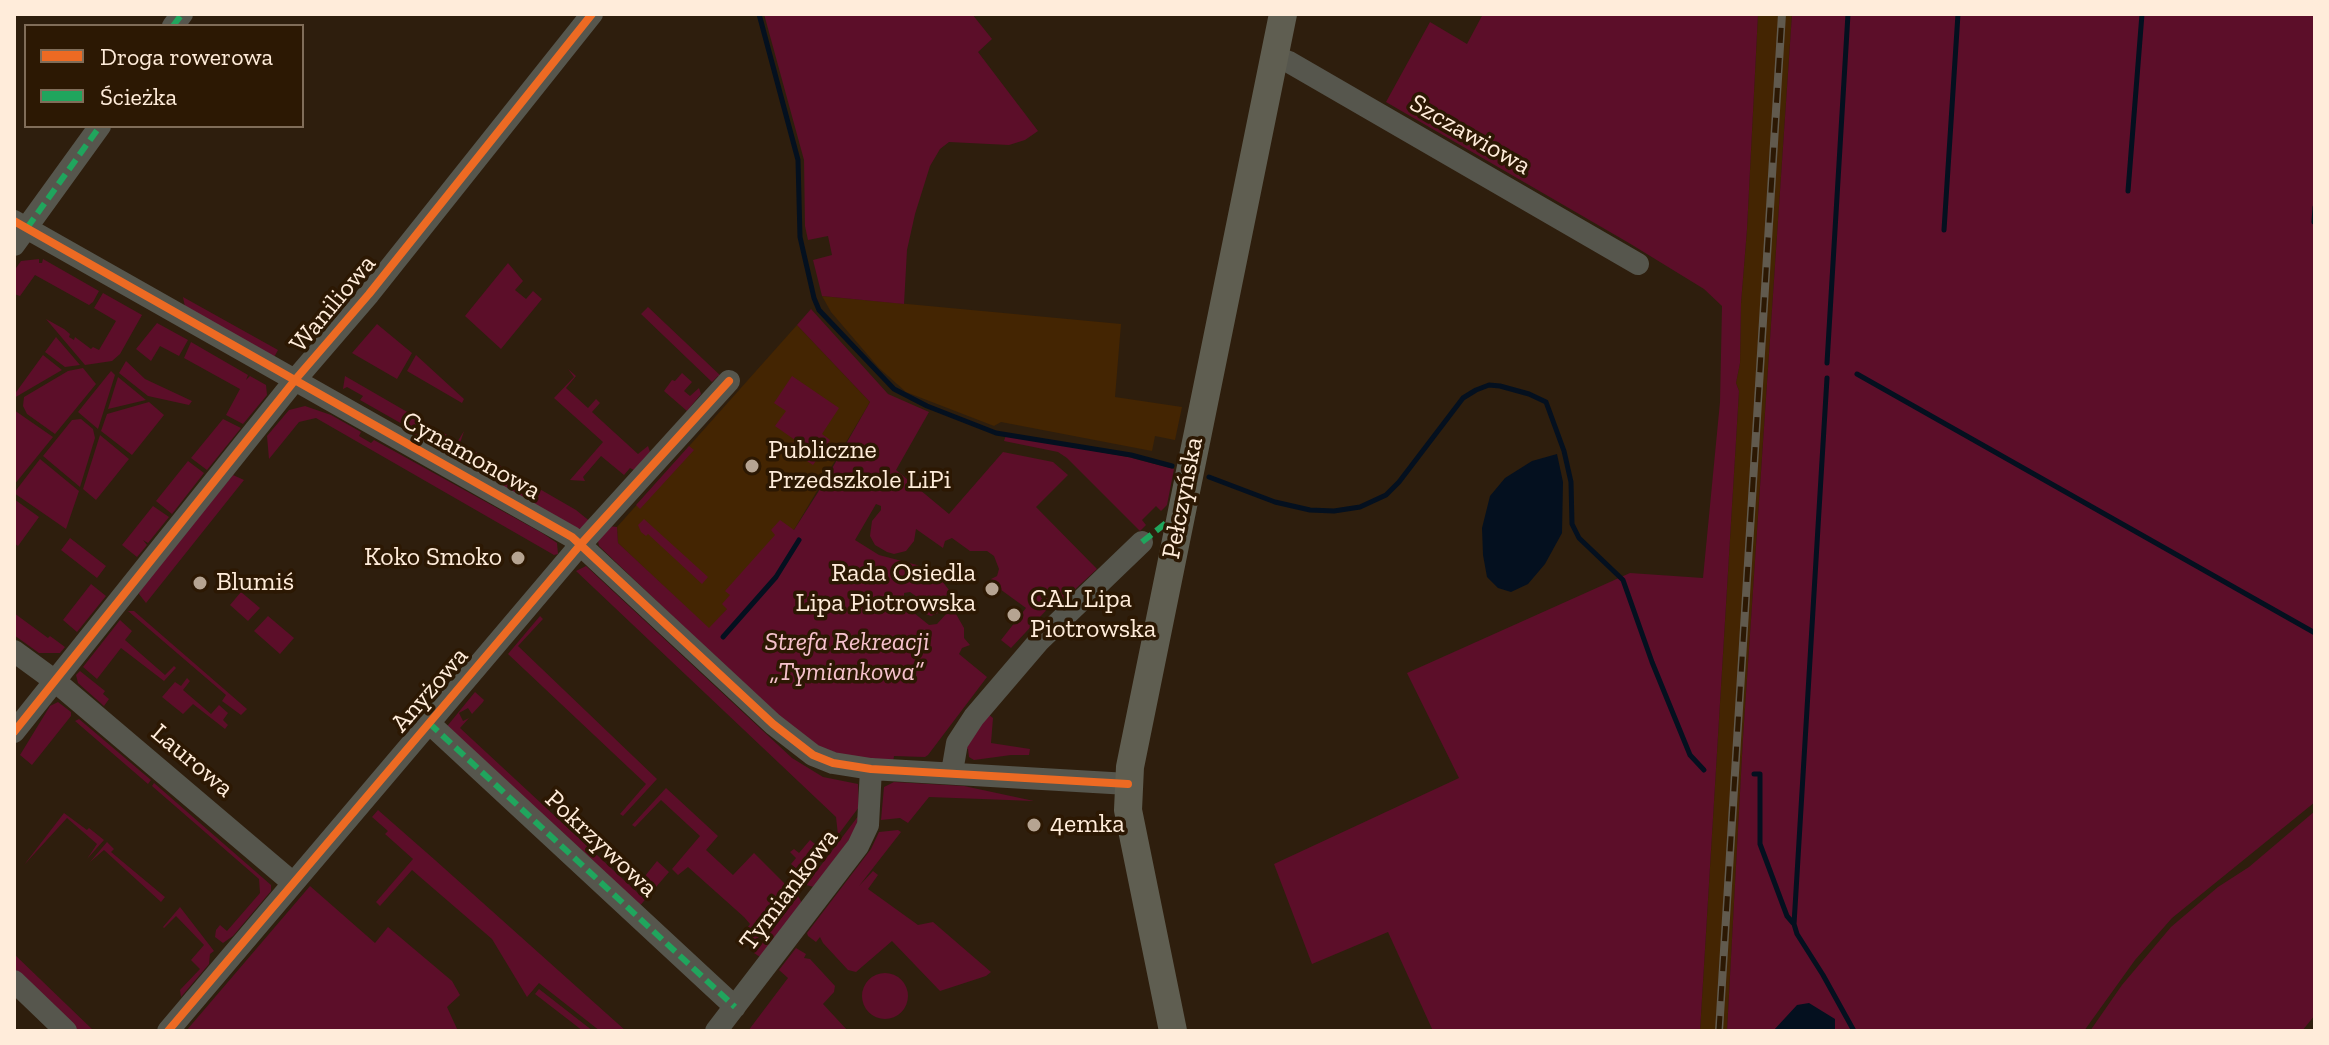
<!DOCTYPE html>
<meta charset="utf-8">
<style>
body{margin:0}
#map{position:relative;width:2329px;height:1045px;overflow:hidden;background:#2e1e0d;font-family:"Zilla Slab",serif}
canvas{display:block}
.frame{position:absolute;inset:0;border:16px solid #ffecda;pointer-events:none}
.legend{position:absolute;left:24px;top:24px;width:280px;height:104px;box-sizing:border-box;background:#2c1803;border:2px solid #806d59;margin:0;padding:10px 14px;list-style:none;font-size:24px;color:#ffecda}
.legend li{display:flex;align-items:center;gap:16px;height:40px}
.legend b{width:40px;border:2px solid #806d59}
</style>
<div id="map">
<canvas width="2329" height="1045"></canvas>
<div class="frame"></div>
<ul class="legend">
<li><b style="height:10px;background:#ed6a23"></b>Droga rowerowa</li>
<li><b style="height:10px;background:#20a55d"></b>Ścieżka</li>
</ul>
</div>
<script>
const g = document.querySelector('canvas').getContext('2d');
g.lineJoin = 'round';
function fillPath(path, color) { g.fillStyle = color; g.fill(path, 'evenodd'); }
const shape = rows => new Path2D(rows.map(r => 'M' + r).join(''));
function stroke(path, color, width, dash) { g.strokeStyle = color; g.lineWidth = width; g.lineCap = dash ? 'butt' : 'round'; g.setLineDash(dash || []); g.stroke(path); }
function label(font, color, halo, rows, align = 'center') {
  g.font = font + ' "Zilla Slab",serif'; g.lineWidth = 7; g.setLineDash([]); g.textBaseline = 'middle'; g.strokeStyle = halo; g.fillStyle = color; for (const [text, x, y, turn = 0] of rows) {
    g.save(); g.translate(x, y); g.rotate((+turn || 0) * Math.PI / 180); g.textAlign = isNaN(turn) ? turn : align; if (halo) g.strokeText(text, 0, 0); g.fillText(text, 0, 0); g.restore();
  }
}
fillPath(shape([
 [1758,14,1792,14,1743,738,1727,1031,1700,1031,1739,391,1736,383,1740,363,1741,303,1747,229],
 [822,296,1121,324,1115,397,1182,407,1175,440,1155,436,1152,451,1001,422,994,426,906,392,879,368,831,312],
 [797,325,870,402,795,528,764,569,709,629,618,543,617,527]
]), '#442502');
fillPath(shape([
 [764,14,972,14,992,39,978,52,1038,131,1025,140,1009,145,949,142,940,149,930,166,915,214,907,250,904,304,822,296,813,260,832,255,828,236,808,240,805,226,804,160],
 [1483,14,1758,14,1747,229,1741,303,1740,363,1736,383,1739,391,1700,1031,1433,1031,1388,932,1312,964,1274,864,1459,778,1407,673,1630,573,1703,578,1720,402,1722,306,1704,289,1629,243,1386,102,1430,22,1467,44],
 [1792,14,2315,14,2315,802,2172,918,2135,960,2084,1031,1727,1031,1743,738],
 [39,259,39,263,42,263,43,259,99,291,93,302,89,305,35,275,20,296,14,294,14,271,21,261],
 [508,263,523,281,515,290,526,299,533,291,542,299,501,349,465,316],
 [103,293,142,315,120,354,112,361,85,365,46,319,64,329,70,334,69,337,74,340,75,337,91,349,93,347,99,350,116,321,94,308],
 [183,297,278,350,273,359,185,307],
 [648,307,723,378,722,379,718,376,712,382,641,314],
 [811,309,888,394,929,412,896,470,949,514,1003,452,1053,462,1068,475,1036,507,1097,569,1057,606,1053,603,1011,648,1001,640,1026,608,993,584,991,579,997,576,999,569,994,556,987,551,970,551,952,538,945,541,943,548,916,529,914,541,906,551,894,554,887,552,875,545,870,536,872,521,881,510,881,506,876,504,855,540,879,555,917,565,938,576,949,590,947,592,945,606,938,613,931,616,923,613,918,606,917,597,910,592,904,593,904,605,929,625,937,624,946,614,956,614,964,628,964,638,970,645,962,648,959,654,987,677,928,755,925,757,894,756,893,762,859,760,815,746,795,733,599,546,598,541,608,526,617,527,618,543,709,628,727,609,722,604,730,595,725,591,775,535,771,530,780,520,794,530,822,486,870,402,797,325],
 [157,323,188,340,179,356,160,346,151,361,136,349],
 [377,324,412,353,397,379,352,353],
 [56,337,80,365,65,367,45,352],
 [191,342,248,375,246,380,250,376,266,385,267,395,243,424,226,415,240,389,184,358],
 [43,355,62,370,14,398,14,395],
 [416,355,464,399,462,403,407,371],
 [126,361,145,379,192,401,189,405,148,396,119,373],
 [83,368,96,384,55,434,27,414,23,406,24,397,68,371],
 [568,369,576,376,566,388,588,408,596,399,600,403,592,412,638,454,648,446,650,452,634,470,630,468,624,475,601,456,583,477,585,481,570,480,603,442,554,398,574,377],
 [111,371,115,375,98,429,78,412],
 [682,373,692,382,684,391,690,396,699,388,701,394,687,411,664,391,672,380,675,381],
 [345,376,447,435,444,441,432,447,408,435,411,429,360,400,363,396,347,387,343,389],
 [792,376,839,408,822,434,830,440,813,465,789,449,795,440,775,426,786,411,774,403],
 [118,377,146,400,108,409],
 [149,402,164,415,132,455,101,431,107,414],
 [305,406,331,415,361,432,359,436,371,443,374,440,542,533,557,543,558,554,554,555,316,418,299,422,269,459,267,436,289,410],
 [14,410,53,437,14,485],
 [81,419,93,429,95,438,80,487,43,456,72,420],
 [223,419,241,428,207,470,191,458],
 [464,431,460,443,576,510,592,523,579,529,455,460,453,449],
 [100,435,129,459,96,500,83,489],
 [1006,435,1128,457,1174,469,1167,505,1161,511,1156,506,1142,520,1146,525,1140,531,1067,458,1058,452,1004,441],
 [689,446,694,450,640,509,636,505],
 [40,459,79,491,66,529,14,493],
 [188,461,204,473,172,514,156,501],
 [233,475,244,480,146,603,139,594,140,587],
 [14,499,39,517,18,546,14,543],
 [153,506,169,517,148,543,143,540,147,545,137,557,122,545],
 [644,519,708,577,702,584,648,534,646,536,641,532,638,525],
 [70,538,106,566,97,578,61,550],
 [586,566,792,758,823,777,858,784,859,807,838,835,836,817,576,571],
 [91,584,106,596,77,632,63,620],
 [241,592,260,608,248,621,230,605],
 [128,611,134,611,247,709,241,715,222,701,226,695],
 [14,613,48,638,50,636,65,647,60,653,39,653,14,635],
 [268,616,294,638,280,654,254,631],
 [540,616,543,619,518,646,657,779,623,816,620,814,646,784,508,654],
 [120,620,132,631,125,640,165,675,174,666,176,668,164,681,121,648,97,679,83,667],
 [80,671,105,691,103,694,109,699,104,706,78,683,76,675],
 [187,678,190,681,183,690,211,714,219,705,228,713,223,720,228,725,225,729,193,704,183,714,162,697,175,682,181,686],
 [475,692,484,700,483,702,472,714,468,708,459,713,463,721,469,718,460,728,639,894,651,882,645,876,657,861,669,872,637,909,444,730],
 [58,702,71,712,71,716,32,765,20,755,50,706],
 [987,713,993,718,991,743,1030,749,1029,755,1011,755,974,760,969,757,968,749,964,747],
 [79,719,151,780,148,784,75,721],
 [894,782,964,786,1034,801,929,797,908,823,900,818,881,820,884,787],
 [154,783,271,885,271,891,265,898,233,936,223,943,215,937,216,930,220,925,227,931,260,893,259,879,152,786],
 [666,788,718,836,706,850,733,875,754,853,793,892,752,946,741,936,750,924,744,917,688,867,678,875,672,869,700,836,661,800,635,827,632,825],
 [378,810,435,860,626,1031,600,1031,539,983,527,997,492,939,412,870,380,906,376,902,413,859,385,834,388,831,372,817],
 [2315,811,2315,1015,2302,1031,2090,1031,2122,985,2171,927,2218,887,2249,867],
 [64,813,87,830,89,828,104,840,87,859,97,844,67,818,24,865],
 [859,815,854,833,814,887,806,885],
 [898,830,901,832,859,886,873,871,878,875,868,889,918,925,933,922,991,972,986,976,940,991,892,941,856,972,848,970,823,943,820,937,816,942,808,936,807,933,871,849,879,832],
 [810,840,825,852,805,877,791,864,796,858,790,852,794,849,799,853],
 [107,842,114,849,111,852,165,897,161,902,104,850,90,862],
 [310,886,375,943,388,927,452,981,460,995,447,1007,458,1031,186,1031],
 [798,896,802,903,760,957,754,953],
 [180,907,214,951,210,954,209,964,181,997,180,990,200,969,191,960,204,945,176,916,164,928,163,927],
 [796,948,806,954,804,958,810,959,835,986,834,992,823,1004,848,1031,748,1031,788,978,779,970],
 [14,954,94,1031,78,1031,14,970],
 '862 996a23 23 0 1 1 46 0a23 23 0 1 1-46 0Z',
 [539,989,593,1031,583,1031,535,994]
]), '#5c0e29');
fillPath(shape([
 [1557,454,1563,482,1562,533,1545,564,1528,584,1511,592,1498,588,1487,577,1483,555,1482,528,1490,496,1505,478,1532,461],
 [1809,1003,1835,1019,1835,1031,1773,1031,1797,1005]
]), '#04101f');
stroke(shape([
 [759,14,798,160,800,237,814,298,819,310,894,389,927,406,996,433,1131,455,1172,466],
 [2128,191,2142,14],
 [2314,222,2315,207],
 [1944,230,1958,14],
 [1827,363,1848,14],
 [1857,374,2315,633],
 [1827,378,1794,924,1797,934,1823,975,1854,1031],
 [1209,477,1275,502,1310,510,1334,511,1360,507,1386,495,1399,482,1463,398,1476,390,1489,385,1500,386,1529,394,1546,402,1564,451,1571,482,1572,524,1579,538,1623,580,1652,662,1690,755,1704,770],
 [723,637,776,577,799,540],
 [1754,774,1760,774,1760,844,1787,916,1793,923]
]), '#04101f', 5);
stroke(shape([
 [173,26,182,14],
 [1273,56,1289,62,1638,264],
 [14,221,572,537,773,724,813,755,833,763,871,769,1128,784],
 [14,245,100,126],
 [14,651,55,681,293,883],
 [429,723,735,1007],
 [14,732,295,380,369,294,592,14],
 [952,772,957,743,974,717,1039,641,1142,542],
 [14,981,66,1031],
 [168,1031,581,544,729,381],
 [716,1031,858,846,868,825,871,769]
]), '#56564d', 22);
stroke(shape([
 [1173,1031,1128,810,1130,767,1283,14]
]), '#5f5e51', 28);
const rail = shape([
 [1719,1031,1782,14]
]);
stroke(rail, '#615a4e', 8);
stroke(rail, '#2c1803', 5, [15]);
stroke(shape([
 [173,26,182,14],
 [27,228,100,126],
 [1142,542,1166,523],
 [429,723,735,1007]
]), '#20a55d', 6, [12, 6]);
stroke(shape([
 [14,221,572,537,773,724,813,755,833,763,871,769,1128,784],
 [14,732,295,380,369,294,592,14],
 [168,1031,581,544,729,381]
]), '#ed6a23', 8);
for (const [x, y, r, color] of [
 [752,466,8,"#b6a492"],
 [518,558,8,"#b6a492"],
 [200,583,8,"#b6a492"],
 [992,589,8,"#b6a492"],
 [1014,615,8,"#b6a492"],
 [1034,825,8,"#b6a492"]
]) { const dot = new Path2D(); dot.arc(x, y, r, 0, 2 * Math.PI); g.fillStyle = color; g.fill(dot); stroke(dot, '#2c1803', 3); }
label('26px', '#ffecda', '#2c1803', [
 ["Szczawiowa",1470,135,30],
 ["Waniliowa",333,304,-50],
 ["Cynamonowa",471,456,29],
 ["Pełczyńska",1183,498,-79],
 ["Anyżowa",430,690,-49],
 ["Laurowa",192,761,40],
 ["Pokrzywowa",601,844,43],
 ["Tymiankowa",789,890,-53]
]);
label('26px', '#ffecda', '#2c1803', [
 ["Publiczne",768,451],
 ["Przedszkole LiPi",768,481],
 ["Koko Smoko",502,558,"right"],
 ["Rada Osiedla",976,574,"right"],
 ["Lipa Piotrowska",976,604,"right"],
 ["Blumiś",216,583],
 ["CAL Lipa",1030,600],
 ["Piotrowska",1030,630],
 ["4emka",1050,825]
], 'left');
label('italic 26px', '#f6c2cd', '#2c1803', [
 ["Strefa Rekreacji",847,643],
 ["„Tymiankowa”",847,673]
]);
</script>
